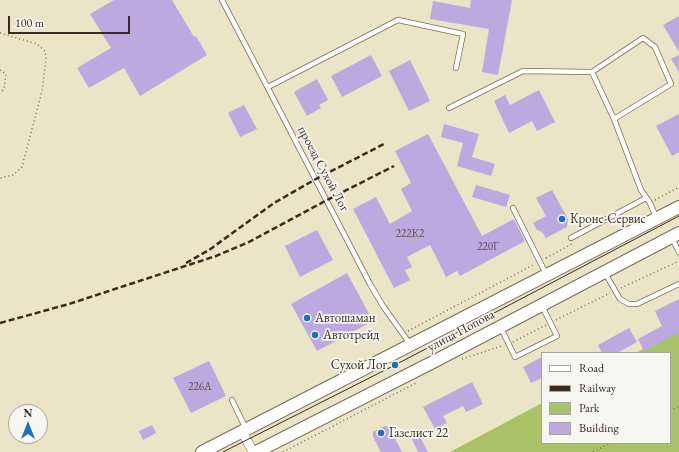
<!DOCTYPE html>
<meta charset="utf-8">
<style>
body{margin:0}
#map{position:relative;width:679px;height:452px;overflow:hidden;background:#ece4c6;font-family:"EB Garamond",serif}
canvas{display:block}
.legend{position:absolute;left:541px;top:352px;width:130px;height:92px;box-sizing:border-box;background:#f6f6f2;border:1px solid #aba49d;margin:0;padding:5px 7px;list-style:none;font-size:12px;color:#3b2a1e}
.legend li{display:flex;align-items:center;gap:8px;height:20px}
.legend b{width:20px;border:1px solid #aba49d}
.north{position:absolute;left:8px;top:404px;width:40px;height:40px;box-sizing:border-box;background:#f6f6f2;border:1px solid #aba49d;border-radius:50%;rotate:0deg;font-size:11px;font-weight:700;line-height:16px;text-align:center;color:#3b2a1e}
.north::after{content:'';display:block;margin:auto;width:14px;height:18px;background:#1f6fb2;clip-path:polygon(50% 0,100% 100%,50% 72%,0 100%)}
.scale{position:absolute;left:8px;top:16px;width:122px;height:18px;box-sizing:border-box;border:2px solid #3b2a1e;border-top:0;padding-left:5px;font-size:12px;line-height:14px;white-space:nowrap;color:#3b2a1e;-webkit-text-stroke:3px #f6f6f2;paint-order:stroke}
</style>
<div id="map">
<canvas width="679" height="452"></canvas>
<ul class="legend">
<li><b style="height:5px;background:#fff"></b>Road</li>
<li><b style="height:5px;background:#3b2a1e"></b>Railway</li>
<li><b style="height:11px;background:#a9c268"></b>Park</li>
<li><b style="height:11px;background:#bda8df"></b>Building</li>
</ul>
<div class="north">N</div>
<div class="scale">100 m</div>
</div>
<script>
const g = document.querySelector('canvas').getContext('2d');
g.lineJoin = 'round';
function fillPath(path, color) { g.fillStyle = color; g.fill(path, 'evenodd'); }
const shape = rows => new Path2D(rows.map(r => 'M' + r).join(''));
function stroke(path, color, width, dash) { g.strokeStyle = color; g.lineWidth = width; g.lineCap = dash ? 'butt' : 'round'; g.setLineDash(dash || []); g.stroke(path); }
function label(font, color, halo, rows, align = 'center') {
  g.font = font + ' "EB Garamond",serif'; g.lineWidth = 3.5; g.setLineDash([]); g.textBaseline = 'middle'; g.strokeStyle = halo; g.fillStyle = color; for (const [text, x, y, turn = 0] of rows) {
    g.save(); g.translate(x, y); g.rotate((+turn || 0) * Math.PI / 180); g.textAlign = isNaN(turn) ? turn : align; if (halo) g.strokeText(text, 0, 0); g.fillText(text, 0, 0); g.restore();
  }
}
fillPath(shape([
 [679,330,679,452,450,452,542,403,542,443,670,443,670,353,636,353]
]), '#a9c268');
fillPath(shape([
 [114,0,172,0,194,37,196,36,207,55,140,96,124,68,89,88,77,68,111,48,90,14],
 [471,0,512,0,498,75,482,72,489,29,430,19,433,1,470,8],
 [679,16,679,52,663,25],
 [371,55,382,76,342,97,331,76],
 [679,55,679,72,671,59],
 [410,60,430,101,409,111,389,71],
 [317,79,328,100,319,105,321,108,307,116,294,92],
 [539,90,555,122,537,131,532,121,509,133,494,101,505,95,510,105],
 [244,105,257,129,240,137,228,113],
 [679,114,679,152,672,156,656,126],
 [444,124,479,134,472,157,495,164,491,176,457,166,463,143,441,137],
 [428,134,482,236,514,219,525,241,460,276,457,271,446,277,430,245,407,257,412,267,405,270,410,280,394,288,353,209,376,197,390,224,412,211,401,189,411,183,395,151],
 [476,185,510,195,506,207,472,197],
 [552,190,568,219,567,227,546,238,542,232,537,230,533,223,546,216,536,198],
 [317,230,333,260,300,277,285,246],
 [347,273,373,321,317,351,291,304],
 [679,299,679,333,644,351,638,339,662,326,655,311],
 [629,328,637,342,617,353,602,353,598,345],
 [542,357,542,378,531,383,523,367],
 [209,361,226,396,191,413,173,378],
 [472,382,483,404,466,412,463,406,443,416,447,423,435,429,423,407],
 [152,425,156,433,143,440,139,431],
 [385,426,389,427,402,452,381,452,373,437,373,432],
 [418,433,428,452,418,452,411,437]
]), '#bda8df');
const service = shape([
 [222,0,370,284,383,306,410,344],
 [592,72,643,38,655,47,671,84,614,119],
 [268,87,398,20,463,34,456,68],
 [449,108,523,71,592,72,614,119,641,190,650,203,656,217],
 [513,208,546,274],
 [571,238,646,198],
 [672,238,679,252],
 [605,273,620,299,629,304,637,304,679,284],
 [501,328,515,357,557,336,542,306],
 [232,400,246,429]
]);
const minor = shape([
 [242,431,253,452]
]);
const secondary = shape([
 [202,452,679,207],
 [256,452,435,361,679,233]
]);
stroke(service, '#796b59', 6);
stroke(minor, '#796b59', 10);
stroke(secondary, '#796b59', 14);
stroke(shape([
 [0,33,37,44,45,51,46,59,42,91,22,167,13,175,0,178],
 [0,70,6,74,4,89,0,93],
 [655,200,679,187],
 [546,258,572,244],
 [621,288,679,261],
 [556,320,610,293],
 [408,331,535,264],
 [513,342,546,325],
 [462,359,502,346],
 [670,411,679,406],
 [283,452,416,383],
 [593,452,610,443]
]), '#796b59', 1.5, [1, 3]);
stroke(service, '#fff', 4.5);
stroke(minor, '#fff', 9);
stroke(secondary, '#fff', 12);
stroke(shape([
 [223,452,395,365,679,216]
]), '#3b2a1e', 1);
stroke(shape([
 [186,263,209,250,274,203,316,179,384,144],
 [0,323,69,304,216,256,249,242,327,200,394,166]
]), '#3b2a1e', 2.5, [6, 3]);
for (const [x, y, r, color] of [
 [562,219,4,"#1f6fb2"],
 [307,318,4,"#1f6fb2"],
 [315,335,4,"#1f6fb2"],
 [395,365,4,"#1f6fb2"],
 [381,433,4,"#1f6fb2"]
]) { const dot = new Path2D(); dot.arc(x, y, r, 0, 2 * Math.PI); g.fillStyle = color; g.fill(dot); stroke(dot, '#f6f6f2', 1.5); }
label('11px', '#5c4a4e', null, [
 ["222К2",410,234],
 ["220Г",488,247],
 ["226А",200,387]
]);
label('13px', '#3b2a1e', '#f6f6f2', [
 ["проезд Сухой Лог",323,169,62],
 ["улица Попова",461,331,-28]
]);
label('13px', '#3b2a1e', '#f6f6f2', [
 ["Кроне-Сервис",570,219],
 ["Автошаман",315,318],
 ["Автотрейд",323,335],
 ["Сухой Лог",387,365,"right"],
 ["Газелист 22",389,433]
], 'left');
</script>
